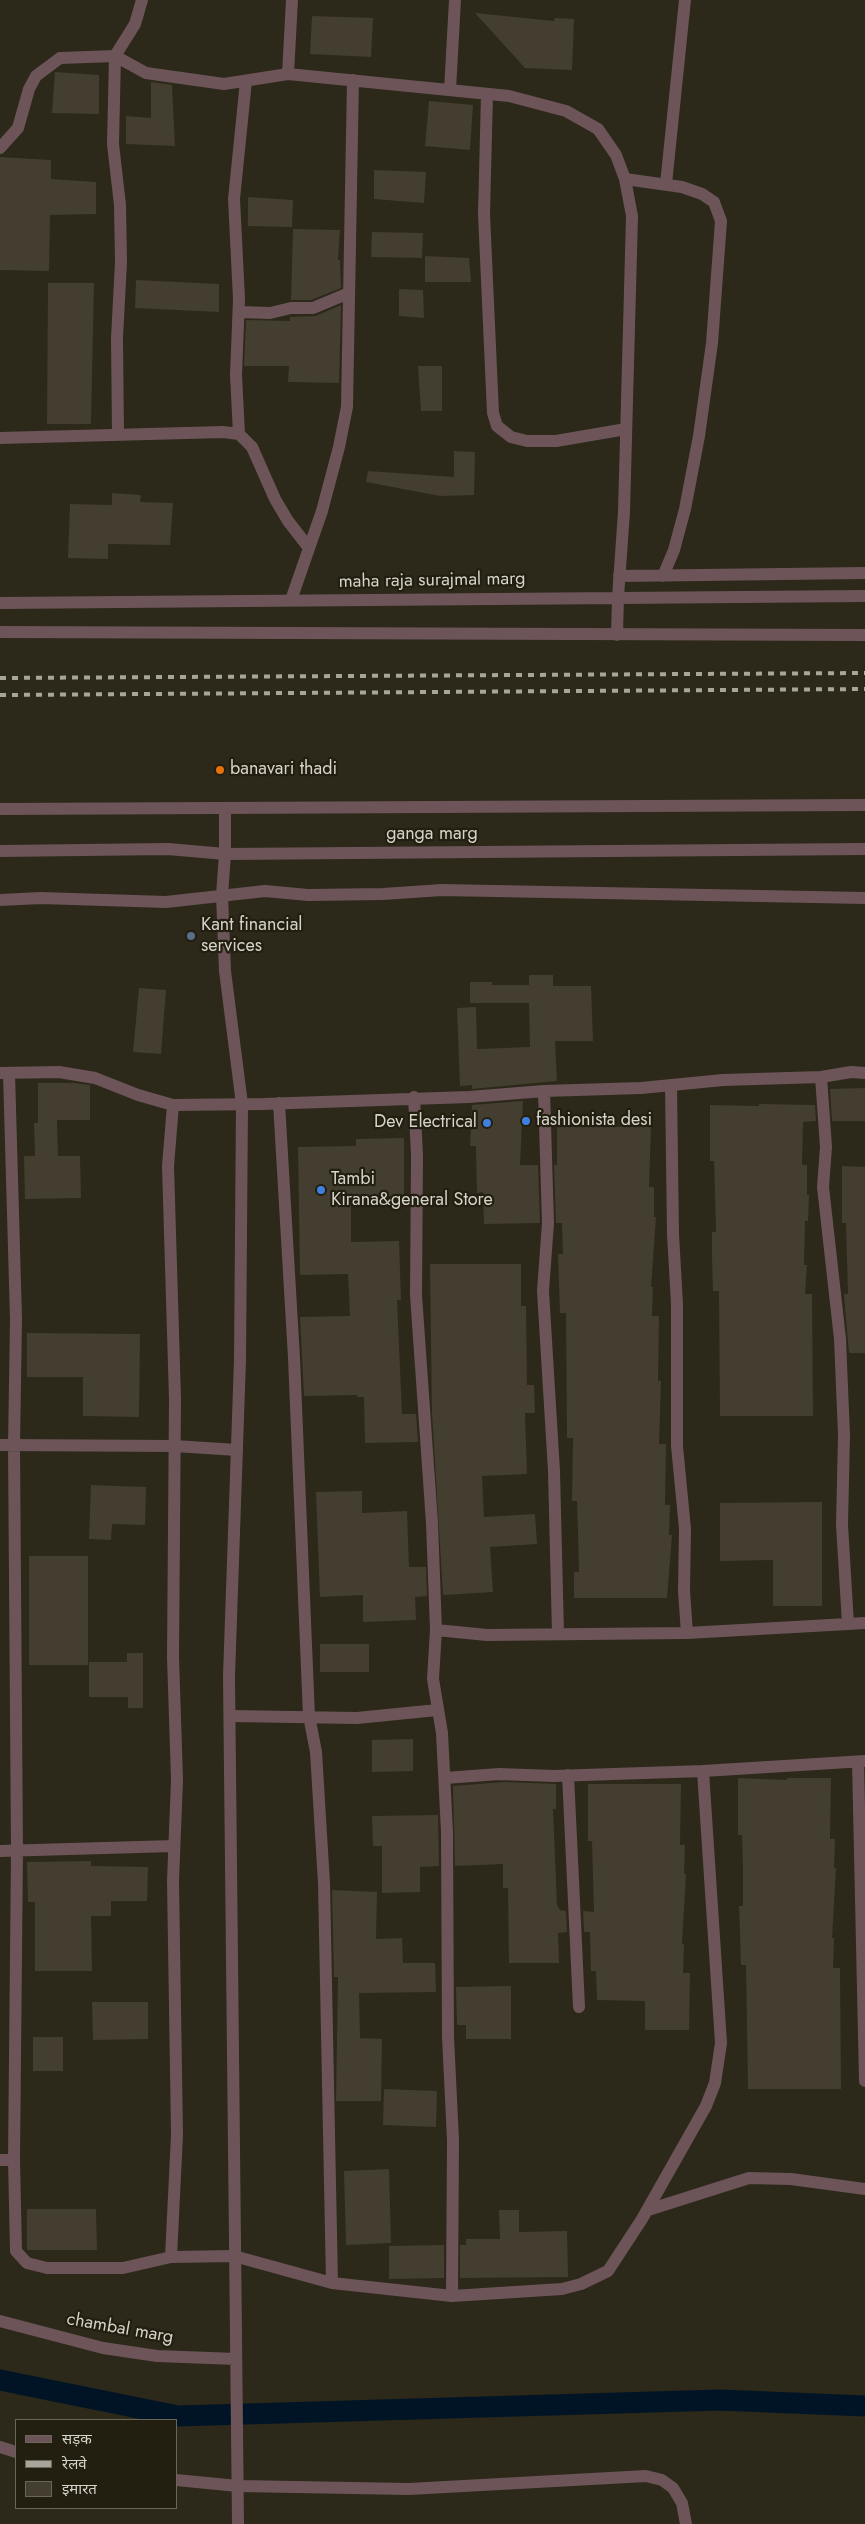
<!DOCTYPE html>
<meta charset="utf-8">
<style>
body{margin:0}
#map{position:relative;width:865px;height:2524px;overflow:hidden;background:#2c281a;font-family:Jost,"Noto Sans Devanagari",sans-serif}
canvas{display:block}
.legend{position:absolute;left:15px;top:2419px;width:162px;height:90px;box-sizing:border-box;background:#221e10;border:1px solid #6a665a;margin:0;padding:6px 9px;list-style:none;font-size:15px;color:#d6d3ca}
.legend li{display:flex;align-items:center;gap:10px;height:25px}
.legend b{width:25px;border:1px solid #6a665a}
</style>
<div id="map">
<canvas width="865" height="2524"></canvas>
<ul class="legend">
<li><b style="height:6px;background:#6d5458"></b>सड़क</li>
<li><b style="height:6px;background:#a8a59b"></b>रेलवे</li>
<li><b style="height:14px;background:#433e30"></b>इमारत</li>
</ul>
</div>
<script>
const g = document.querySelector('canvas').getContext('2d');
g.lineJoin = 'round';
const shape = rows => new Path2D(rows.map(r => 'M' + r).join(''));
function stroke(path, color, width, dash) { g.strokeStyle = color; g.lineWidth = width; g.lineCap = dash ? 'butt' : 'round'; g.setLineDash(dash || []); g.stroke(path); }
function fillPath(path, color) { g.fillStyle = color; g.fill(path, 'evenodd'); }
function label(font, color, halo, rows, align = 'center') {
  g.font = font + ' Jost,sans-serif'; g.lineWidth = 4.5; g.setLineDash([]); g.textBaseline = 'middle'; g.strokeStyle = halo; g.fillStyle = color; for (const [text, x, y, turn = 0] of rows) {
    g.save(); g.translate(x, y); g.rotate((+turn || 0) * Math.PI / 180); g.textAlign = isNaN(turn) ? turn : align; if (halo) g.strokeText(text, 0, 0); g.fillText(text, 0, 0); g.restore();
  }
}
stroke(shape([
 [0,2380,178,2416,720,2400,865,2406]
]), '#011426', 21);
fillPath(shape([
 [475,13,554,21,555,18,574,19,572,70,525,68],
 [312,16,373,18,371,57,310,54],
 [55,72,99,75,99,114,52,113],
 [151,82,172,85,175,146,126,144,126,116,151,118],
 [429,101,473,105,470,150,425,146],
 [0,157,51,160,51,179,96,182,96,214,50,215,49,271,0,270],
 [374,170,426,172,424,203,374,199],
 [248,197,293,200,292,227,248,226],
 [293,229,340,230,338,260,340,260,341,288,311,300,291,300],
 [372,232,423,233,422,258,371,257],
 [425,256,469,258,471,282,425,282],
 [136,280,219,284,219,312,135,308],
 [48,283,94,283,91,424,47,424],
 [399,289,423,290,424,318,399,316],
 [341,305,339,383,288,382,289,366,244,366,246,320,290,321,290,317,316,316],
 [418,366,442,366,442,411,421,411],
 [454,451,475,452,474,495,440,496,366,482,368,471,454,477],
 [112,493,141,495,140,502,173,503,170,545,108,544,108,559,68,558,70,504,112,505],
 [529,975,553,975,553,986,591,986,593,1041,555,1041,557,1081,472,1089,472,1085,460,1086,457,1008,476,1007,477,1049,530,1047,529,1003,470,1003,470,982,492,982,492,985,529,985],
 [139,988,166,990,161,1054,133,1052],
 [38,1083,74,1083,90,1085,90,1120,57,1120,58,1156,80,1156,81,1198,25,1199,24,1156,35,1156,34,1123,38,1123],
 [865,1088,865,1121,832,1121,830,1089],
 [523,1101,520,1165,538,1165,540,1223,484,1224,483,1192,477,1193,476,1146,470,1146,472,1105],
 [759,1104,815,1105,816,1121,803,1122,802,1165,807,1165,807,1195,809,1195,808,1221,805,1221,804,1265,807,1265,805,1294,812,1294,813,1416,720,1416,719,1291,713,1291,712,1258,712,1232,716,1232,715,1192,714,1161,710,1161,710,1105,759,1106],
 [557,1127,651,1127,649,1187,654,1187,654,1217,656,1217,651,1287,653,1287,652,1316,659,1316,658,1381,661,1381,659,1444,666,1444,665,1505,670,1505,669,1535,672,1535,667,1598,574,1598,574,1572,579,1572,578,1532,577,1501,572,1501,573,1438,567,1438,566,1313,560,1313,558,1254,563,1254,562,1223,556,1223,554,1165,557,1165],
 [404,1138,404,1196,351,1197,351,1242,399,1241,401,1300,397,1300,402,1414,416,1414,418,1442,365,1443,364,1397,357,1397,357,1395,304,1396,300,1317,350,1316,348,1274,300,1275,298,1147,356,1146,356,1139],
 [842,1166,865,1167,865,1353,849,1353,845,1307,844,1294,848,1294,846,1223,842,1223],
 [430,1264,521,1264,521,1306,526,1306,527,1385,534,1385,535,1413,525,1413,527,1474,482,1476,484,1517,535,1514,537,1544,490,1547,493,1592,443,1595,432,1413],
 [27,1333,140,1334,139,1417,83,1416,83,1377,27,1377],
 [91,1485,146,1487,145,1525,112,1524,111,1540,89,1539],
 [362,1491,362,1513,407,1511,409,1567,426,1567,427,1596,415,1597,416,1620,363,1622,363,1595,320,1597,316,1492],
 [822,1502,822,1606,773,1606,773,1560,720,1561,720,1503],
 [29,1556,88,1556,88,1665,29,1665],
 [320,1644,369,1644,369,1672,320,1672],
 [127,1653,143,1653,143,1708,128,1708,128,1697,89,1697,89,1662,127,1662],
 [413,1739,413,1771,372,1772,372,1740],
 [738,1778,787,1780,787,1778,831,1778,830,1839,835,1839,834,1868,836,1868,832,1938,834,1938,833,1968,840,1968,841,2089,748,2089,746,1965,741,1965,740,1932,739,1906,743,1906,743,1865,742,1835,738,1835],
 [504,1782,556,1784,556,1809,553,1809,557,1905,560,1910,566,1911,567,1932,558,1933,559,1963,509,1963,508,1888,503,1888,503,1864,455,1866,453,1786],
 [588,1784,681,1784,680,1845,685,1845,684,1874,686,1874,682,1944,684,1944,683,1973,690,1973,689,2030,645,2030,645,2001,597,2000,596,1971,591,1971,590,1932,584,1932,583,1911,594,1912,592,1841,588,1841],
 [438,1815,439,1866,420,1867,420,1892,382,1893,382,1846,373,1846,372,1816],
 [91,1861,91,1866,148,1867,147,1901,111,1901,111,1916,91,1916,92,1971,35,1971,35,1902,28,1902,27,1862],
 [332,1890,377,1892,376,1939,402,1938,403,1963,435,1963,436,1992,359,1993,360,2038,382,2039,381,2101,336,2101,338,1977,334,1977],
 [511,1986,511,2039,466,2039,466,2025,457,2025,456,1987],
 [92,2002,148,2002,148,2039,93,2040],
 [33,2037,63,2037,63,2071,33,2071],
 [384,2089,437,2091,436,2127,383,2125],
 [389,2169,391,2243,346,2245,344,2171],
 [27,2209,96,2209,97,2250,27,2250],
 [499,2210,519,2210,519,2232,567,2231,568,2277,460,2278,460,2245,466,2245,466,2239,500,2239],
 [444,2245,444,2278,389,2279,389,2246]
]), '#433e30');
stroke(shape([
 [288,74,509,96,566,111,598,129,616,155,625,179,632,216,624,512,618,597],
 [450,90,455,0],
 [487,94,484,214,493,413,497,426,511,437,527,441,556,441,626,429],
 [0,148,18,128,29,89,36,76,60,58,115,56,146,73,224,84,288,74,292,0],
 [625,179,682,187,702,194,714,202,721,221,712,343,699,436,685,509,674,550,663,576],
 [666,184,685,0],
 [239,312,270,313,291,308,313,308,349,293],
 [239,434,236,375,239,299,234,199,246,81],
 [118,435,117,338,121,262,120,205,113,144,115,56,135,24,142,0],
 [0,438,223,432,239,434,252,447,275,499,288,521,309,548],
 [619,576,865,573],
 [291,600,322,511,339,447,347,407,353,80],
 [0,900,41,898,166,902,265,891,308,895,383,894,442,890,865,898],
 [0,1073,59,1072,95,1078,138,1095,173,1105,263,1104,469,1097,544,1091,641,1088,723,1080,821,1077,851,1072,865,1073],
 [9,1073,16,1319,14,1446,17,1851,14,2160,16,2251,27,2263,47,2268,123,2268,171,2257,234,2256,332,2283,452,2296,453,2140,448,2037,447,1832,442,1733,433,1679,436,1630,432,1523,416,1295,417,1155,414,1097],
 [821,1077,826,1147,823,1187,840,1339,844,1435,842,1525,848,1624,865,1623],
 [544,1091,548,1223,543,1291,554,1471,558,1634],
 [279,1103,294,1358,309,1716,316,1752,324,1883,332,2283],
 [0,1445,175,1446,237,1450],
 [436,1630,487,1635,687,1633,684,1591,685,1529,677,1446,677,1304,673,1234,671,1085],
 [687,1633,848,1624],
 [230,1716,357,1718,437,1710],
 [858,1762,865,2081],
 [568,1775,579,2007],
 [445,1778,499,1774,554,1776,703,1771,865,1761],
 [0,1851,174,1846],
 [0,2160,14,2160],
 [648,2210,749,2178,791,2179,865,2189],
 [171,2257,177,2135,173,1881,177,1780,173,1657,175,1399,168,1166,173,1105],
 [452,2296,562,2289,581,2284,608,2271,642,2219,706,2106,715,2083,721,2043,703,1771],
 [0,2447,16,2452],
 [176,2480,238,2486,409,2489,646,2476,662,2480,673,2488,682,2503,686,2524]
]), '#6d5458', 12);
stroke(shape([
 [0,603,865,596],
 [0,632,865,635],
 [617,635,618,597],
 [225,808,225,854,222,895,225,971,242,1104,240,1360,229,1676,238,2524],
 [0,809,865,805],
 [0,851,168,849,225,854,865,849],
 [0,2321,103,2348,157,2356,236,2359]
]), '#6d5458', 12);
stroke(shape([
 [0,678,865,673],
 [0,695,865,689]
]), '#a8a59b', 4, [6, 6]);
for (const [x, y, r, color] of [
 [220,770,5,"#e8710a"],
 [191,936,5,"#5c6f8a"],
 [526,1121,5,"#3f7fe0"],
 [487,1123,5,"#3f7fe0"],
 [321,1190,5,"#3f7fe0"]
]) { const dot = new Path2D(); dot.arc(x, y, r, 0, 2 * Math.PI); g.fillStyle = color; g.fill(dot); stroke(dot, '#221e10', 2); }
label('18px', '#d6d3ca', '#221e10', [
 ["maha raja surajmal marg",432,581,-1],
 ["ganga marg",432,835],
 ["chambal marg",120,2329,10]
]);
label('18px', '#d6d3ca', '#221e10', [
 ["banavari thadi",230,770],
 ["Kant financial",201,926],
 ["services",201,947],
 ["fashionista desi",536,1121],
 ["Dev Electrical",477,1123,"right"],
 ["Tambi",331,1180],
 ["Kirana&general Store",331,1201]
], 'left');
</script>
